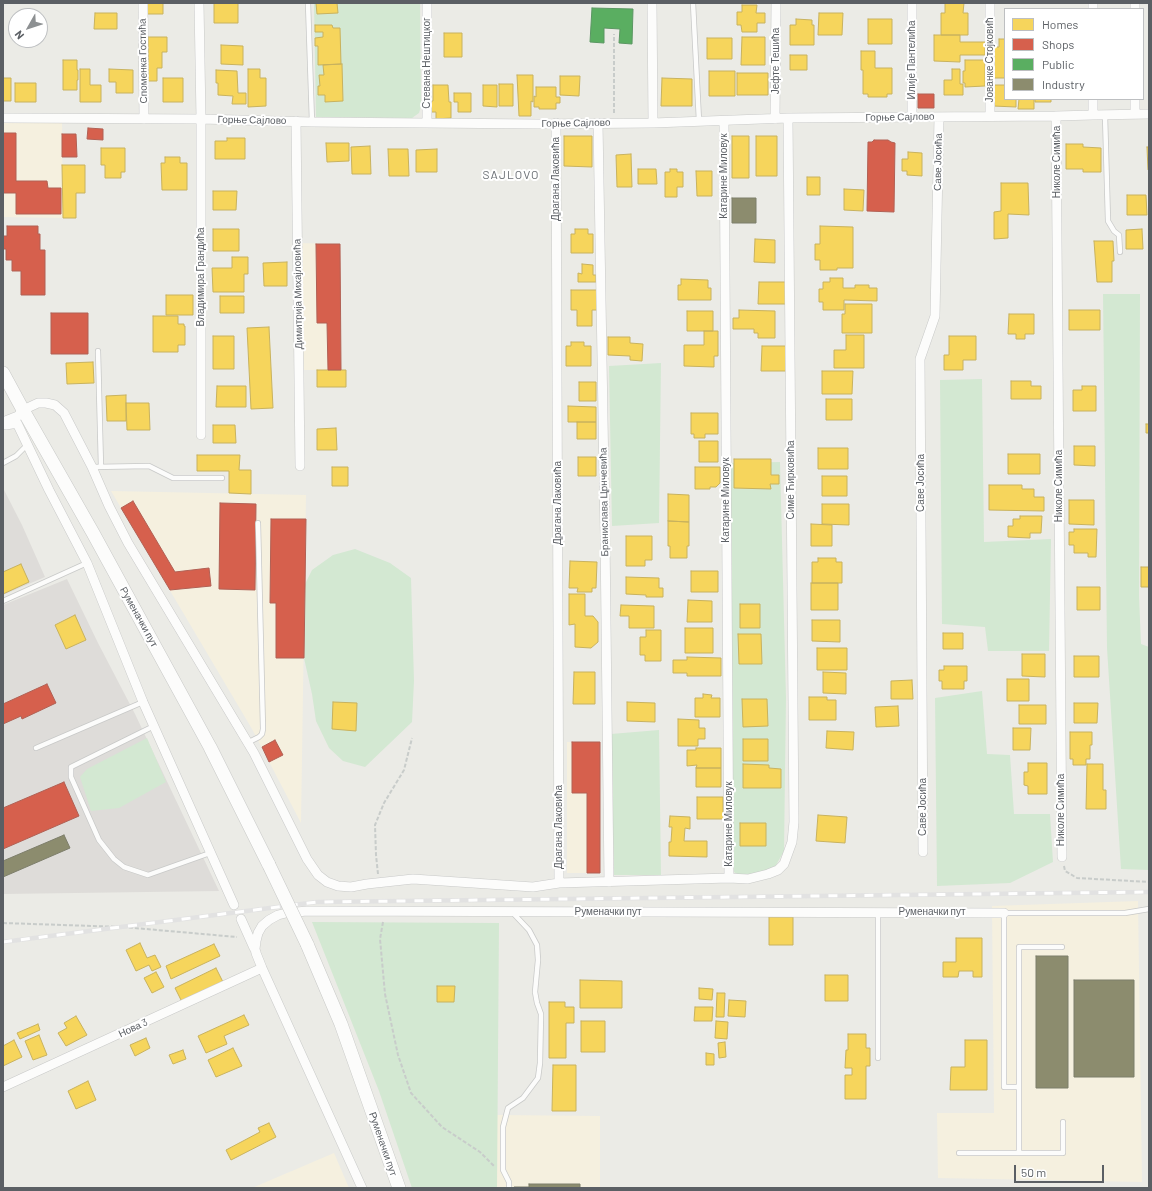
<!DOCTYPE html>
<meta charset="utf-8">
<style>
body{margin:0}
#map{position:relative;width:1152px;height:1191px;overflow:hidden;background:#ebebe6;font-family:Barlow,sans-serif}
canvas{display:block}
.frame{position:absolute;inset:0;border:4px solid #5b5f64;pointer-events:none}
.legend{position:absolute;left:1004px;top:8px;width:140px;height:92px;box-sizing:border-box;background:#fff;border:1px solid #bdbfc1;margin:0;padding:5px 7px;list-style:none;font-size:12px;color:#5b5f64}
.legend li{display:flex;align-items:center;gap:8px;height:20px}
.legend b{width:20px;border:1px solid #bdbfc1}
.north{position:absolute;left:8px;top:8px;width:40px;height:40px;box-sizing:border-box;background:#fff;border:1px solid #bdbfc1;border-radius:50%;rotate:231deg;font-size:11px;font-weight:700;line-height:16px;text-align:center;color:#5b5f64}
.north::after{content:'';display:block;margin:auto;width:14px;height:18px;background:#8d9092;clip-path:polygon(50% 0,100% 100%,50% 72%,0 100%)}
.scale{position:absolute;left:1014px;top:1165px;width:90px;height:18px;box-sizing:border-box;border:2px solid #5b5f64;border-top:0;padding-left:5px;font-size:12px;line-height:14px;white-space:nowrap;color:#5b5f64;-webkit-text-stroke:3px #fff;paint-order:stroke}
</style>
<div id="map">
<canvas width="1152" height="1191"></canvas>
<div class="frame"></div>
<ul class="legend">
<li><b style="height:11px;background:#f6d55c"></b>Homes</li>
<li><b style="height:11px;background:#d6604d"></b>Shops</li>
<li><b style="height:11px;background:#5aae61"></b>Public</li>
<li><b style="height:11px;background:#8c8c6e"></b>Industry</li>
</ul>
<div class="north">N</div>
<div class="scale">50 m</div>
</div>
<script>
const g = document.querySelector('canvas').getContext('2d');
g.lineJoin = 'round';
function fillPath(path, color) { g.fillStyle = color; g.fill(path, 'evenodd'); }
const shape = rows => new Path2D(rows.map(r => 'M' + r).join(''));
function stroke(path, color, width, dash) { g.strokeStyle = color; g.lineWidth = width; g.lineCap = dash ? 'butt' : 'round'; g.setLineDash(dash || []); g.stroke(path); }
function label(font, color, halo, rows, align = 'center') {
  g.font = font + ' Barlow,sans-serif'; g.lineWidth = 4; g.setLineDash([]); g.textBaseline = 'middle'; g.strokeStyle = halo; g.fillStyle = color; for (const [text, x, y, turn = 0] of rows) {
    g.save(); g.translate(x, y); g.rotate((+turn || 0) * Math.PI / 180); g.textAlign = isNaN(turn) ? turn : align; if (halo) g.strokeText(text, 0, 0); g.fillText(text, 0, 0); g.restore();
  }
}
fillPath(shape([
 [3,121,62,122,63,218,3,217],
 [297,243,340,244,341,370,299,370],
 [111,491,306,495,301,823,252,729],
 [567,742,600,742,600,873,567,873],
 [1138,901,1142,1182,938,1178,937,1113,994,1113,992,906],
 [497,1115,600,1116,600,1188,497,1188],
 [334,1153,349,1188,252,1188]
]), '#f5f0df');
fillPath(shape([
 [3,488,22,525,45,577,3,595],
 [67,579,98,643,135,714,219,891,3,894,3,605]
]), '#dedcd9');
fillPath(shape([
 [314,3,420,3,421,106,419,113,412,118,316,117],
 [1103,294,1140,294,1139,596,1141,644,1149,647,1149,870,1121,869,1107,648],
 [661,363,659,523,612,526,609,366],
 [982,379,984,542,1051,539,1049,651,988,651,985,627,942,624,940,380],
 [780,462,786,698,784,851,775,867,757,876,738,875,734,872,732,866,730,463],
 [355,549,390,563,411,578,414,681,412,722,365,767,343,761,329,748,316,721,312,694,304,658,305,584,312,570,333,555],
 [982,691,987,754,1010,755,1014,814,1050,814,1053,862,1010,883,937,886,935,698],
 [659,730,661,875,614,875,611,734],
 [147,738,166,782,119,808,91,811,80,777,87,769],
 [312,922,499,923,497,1188,412,1188,379,1091]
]), '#d3e8d2');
const homes = shape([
 [146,3,163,3,163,14,146,14,146,3],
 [214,3,238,3,238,23,214,23,214,3],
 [316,3,337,3,338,13,317,14,316,3],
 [945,3,964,3,963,13,968,13,968,35,941,35,941,13,945,13,945,3],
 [742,5,757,5,756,13,765,13,765,23,757,23,757,32,742,32,741,25,737,25,737,12,742,12,742,5],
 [95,13,117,13,117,29,94,29,95,13],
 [819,13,843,13,842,35,818,35,819,13],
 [796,19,812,20,812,25,814,25,814,45,790,45,790,25,796,25,796,19],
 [868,19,892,19,892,44,868,44,868,19],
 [315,25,332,25,333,28,340,28,341,64,318,65,318,46,315,46,315,38,323,37,323,32,315,32,315,25],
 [444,33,462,33,462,57,444,57,444,33],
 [934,35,960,35,960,42,985,42,985,55,960,55,960,62,934,61,934,35],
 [148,37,167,37,167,52,162,52,162,68,157,68,157,81,148,81,148,37],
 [742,37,765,37,765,65,741,65,742,37],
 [707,38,732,38,732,59,707,59,707,38],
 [999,39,1005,39,1005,78,994,78,994,47,999,47,999,39],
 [221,45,243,46,243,65,221,64,221,45],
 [861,51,875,51,875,68,892,68,892,94,887,94,887,97,868,97,868,94,863,94,863,70,861,70,861,51],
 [790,55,807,55,807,70,790,70,790,55],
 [63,60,77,60,77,70,78,70,78,80,77,80,77,90,63,90,63,60],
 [965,60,985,60,985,86,965,87,965,83,963,83,963,71,965,71,965,60],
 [342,64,343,101,325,102,325,95,318,95,318,86,320,86,319,75,324,75,323,65,342,64],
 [80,69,90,69,90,85,101,85,101,102,80,102,80,69],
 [109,69,133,70,133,93,116,93,116,82,109,82,109,69],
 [248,69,260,69,260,78,266,78,266,106,248,107,248,69],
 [952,69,960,69,960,84,963,84,963,95,944,95,944,80,952,80,952,69],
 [216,70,237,71,238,93,246,93,246,104,232,104,233,96,218,95,218,83,216,83,216,70],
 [709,71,735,71,735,96,709,96,709,71],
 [737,73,768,73,768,95,737,95,737,73],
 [517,75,533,75,533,102,531,101,531,116,519,116,517,75],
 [560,76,580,76,579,96,560,95,560,76],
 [3,78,11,78,11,101,3,101,3,78],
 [163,78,183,78,183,102,163,102,163,78],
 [662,78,692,79,692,106,661,106,662,78],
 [15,83,36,83,36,102,15,102,15,83],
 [499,84,513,84,513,106,499,106,499,84],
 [433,85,448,85,449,102,451,102,451,118,436,119,436,112,431,112,431,101,433,101,433,85],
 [483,85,497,85,497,107,483,106,483,85],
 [993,85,1005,85,1005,99,1016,99,1016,107,993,106,993,85],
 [536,87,556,87,556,97,560,97,560,103,556,103,556,109,539,109,539,107,534,107,534,96,536,97,536,87],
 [454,93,471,93,471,112,458,112,458,102,454,102,454,93],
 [1019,99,1034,99,1034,109,1018,109,1019,99],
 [1035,99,1051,99,1051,102,1035,102,1035,99],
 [564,136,592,136,592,167,564,166,564,136],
 [732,136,749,136,749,178,732,178,732,136],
 [756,136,777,136,777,176,756,176,756,136],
 [227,138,245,138,245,159,215,159,215,141,227,141,227,138],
 [326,143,349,143,349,161,327,162,326,143],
 [1066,144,1083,144,1083,147,1101,148,1101,172,1083,172,1083,169,1066,169,1066,144],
 [370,146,371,174,352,174,351,147,370,146],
 [1147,147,1149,147,1149,170,1148,170,1147,147],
 [101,148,125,148,125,172,121,172,121,178,105,178,105,165,101,165,101,148],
 [388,149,408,149,409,176,389,176,388,149],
 [437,149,437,172,416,172,416,150,437,149],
 [908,152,922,153,922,176,907,175,907,171,902,171,902,159,908,159,908,152],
 [631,154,632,187,617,187,616,155,631,154],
 [165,157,180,157,180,163,187,163,187,190,162,190,161,163,165,163,165,157],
 [62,165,85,165,85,193,76,193,76,218,63,218,62,165],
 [638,169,656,169,657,184,638,184,638,169],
 [670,169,677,169,677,172,683,172,683,187,677,187,677,197,665,197,665,172,670,172,670,169],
 [696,171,712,171,712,196,697,196,696,171],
 [807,177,820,177,820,195,807,195,807,177],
 [1001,183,1028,183,1029,215,1008,214,1008,238,994,239,994,212,1001,211,1001,183],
 [844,189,864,190,863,211,844,210,844,189],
 [213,191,237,191,236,210,213,210,213,191],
 [1127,195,1146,195,1147,215,1127,215,1127,195],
 [820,226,853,227,853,268,837,268,837,270,820,270,820,260,815,260,815,244,820,244,820,226],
 [213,229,239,229,239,251,213,251,213,229],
 [575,229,588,229,588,234,593,234,593,253,571,253,571,234,575,234,575,229],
 [1142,229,1143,249,1126,249,1126,230,1142,229],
 [755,239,775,240,775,263,754,262,755,239],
 [1094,241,1113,241,1114,261,1112,261,1112,282,1097,282,1094,241],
 [232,257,248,257,248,274,244,274,244,292,213,292,212,268,232,268,232,257],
 [287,262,287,286,264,286,263,263,287,262],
 [582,264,593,265,593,275,596,275,596,282,578,282,578,273,582,274,582,264],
 [830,278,843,278,843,288,855,288,855,285,869,285,869,288,877,288,877,301,844,300,844,310,823,310,823,302,819,302,819,289,823,289,823,282,830,282,830,278],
 [681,279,708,280,708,288,711,288,711,300,678,300,678,285,681,285,681,279],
 [759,282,786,282,786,304,758,304,759,282],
 [571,290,599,290,599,310,592,310,592,326,577,326,577,310,571,310,571,290],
 [166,295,193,295,193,315,166,315,166,295],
 [220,296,244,296,244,313,220,313,220,296],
 [845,304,872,304,872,333,842,333,842,314,845,314,845,304],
 [739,310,775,311,775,338,758,338,758,333,754,333,754,329,733,329,733,318,739,318,739,310],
 [1069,310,1100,310,1100,330,1069,330,1069,310],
 [687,311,713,311,713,331,687,331,687,311],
 [1009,314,1034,314,1034,334,1025,334,1025,339,1016,339,1016,334,1008,334,1009,314],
 [153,316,178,316,178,324,184,324,184,326,185,326,185,345,178,345,178,352,153,352,153,316],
 [269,327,273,408,251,409,247,328,269,327],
 [704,331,718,331,718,356,714,356,714,367,684,366,684,345,704,345,704,331],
 [846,335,864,335,864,368,834,368,834,350,846,350,846,335],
 [213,336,234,336,234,369,213,369,213,336],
 [949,336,976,336,976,360,963,360,963,370,944,370,944,355,949,355,949,336],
 [608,337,630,337,630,343,643,344,642,361,630,360,630,356,608,355,608,337],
 [571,342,584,342,584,346,591,346,591,366,566,366,566,346,571,346,571,342],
 [762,346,786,346,786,371,761,371,762,346],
 [93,362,94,383,67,384,66,363,93,362],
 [317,370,346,370,346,387,317,387,317,370],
 [822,371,853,371,852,394,822,394,822,371],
 [1011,381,1031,381,1031,386,1041,386,1041,399,1011,399,1011,381],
 [579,382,596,382,596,401,579,401,579,382],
 [217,386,246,386,246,407,216,407,217,386],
 [1082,386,1096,386,1096,411,1073,411,1073,390,1082,390,1082,386],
 [126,395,126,421,107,421,106,396,126,395],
 [826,399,852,399,852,420,826,420,826,399],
 [126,403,149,403,150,430,127,430,126,403],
 [568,406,596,407,596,422,568,422,568,406],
 [691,413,718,413,718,434,705,434,705,438,694,438,694,434,691,434,691,413],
 [577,422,596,422,596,439,577,439,577,422],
 [1146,424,1149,424,1149,433,1146,433,1146,424],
 [213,425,235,425,236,443,213,443,213,425],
 [336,428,337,450,317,450,317,429,336,428],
 [699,441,718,441,718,462,699,462,699,441],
 [1074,446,1095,446,1095,466,1074,465,1074,446],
 [818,448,848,448,848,469,818,469,818,448],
 [1008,454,1040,454,1040,474,1008,474,1008,454],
 [197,455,240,455,239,470,251,470,251,494,229,493,229,471,197,471,197,455],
 [578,457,596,457,596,476,578,476,578,457],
 [734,459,771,459,771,475,779,475,779,484,770,484,771,489,734,488,734,459],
 [332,467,348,467,348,486,332,486,332,467],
 [695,467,720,467,720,483,716,487,710,487,710,489,695,489,695,467],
 [822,476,847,476,847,496,822,496,822,476],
 [989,485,1022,485,1022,489,1034,489,1034,497,1044,497,1044,511,989,510,989,485],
 [668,494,689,495,689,522,668,521,668,494],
 [1069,500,1094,500,1094,525,1069,524,1069,500],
 [822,504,849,504,849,525,822,524,822,504],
 [1020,516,1042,516,1041,533,1030,533,1030,538,1008,537,1008,526,1013,526,1013,519,1020,519,1020,516],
 [668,521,689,522,689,546,687,546,687,558,670,558,670,546,668,546,668,521],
 [811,524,832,525,832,546,811,546,811,524],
 [1074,529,1097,529,1096,557,1088,557,1088,553,1074,553,1074,545,1069,545,1069,532,1074,532,1074,529],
 [626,536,652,536,652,560,645,560,645,566,626,566,626,536],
 [818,558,836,558,836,562,842,562,842,583,812,583,812,562,818,562,818,558],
 [570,561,597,562,596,588,592,588,592,592,577,592,578,588,569,588,570,561],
 [21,564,29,582,3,594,3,572,21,564],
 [1141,567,1149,567,1149,587,1141,587,1141,567],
 [691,571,718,571,718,592,691,592,691,571],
 [626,577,659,578,659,588,663,588,663,597,646,597,646,595,626,594,626,577],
 [811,583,838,583,838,610,811,610,811,583],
 [1077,587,1100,587,1100,610,1077,610,1077,587],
 [569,594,585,594,585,616,593,616,598,622,598,642,591,648,575,647,575,624,569,625,569,594],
 [688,600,712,601,712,622,687,622,688,600],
 [740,604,760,604,760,628,740,628,740,604],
 [621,605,654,606,654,628,629,628,629,616,620,616,621,605],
 [75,615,86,640,66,649,55,625,75,615],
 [812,620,840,620,840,642,812,641,812,620],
 [685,628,713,628,713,653,685,653,685,628],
 [646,630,661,630,661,661,645,661,645,655,640,655,640,637,646,637,646,630],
 [943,633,963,633,963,649,943,649,943,633],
 [738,634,761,634,762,664,739,664,738,634],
 [817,648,847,648,847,670,817,670,817,648],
 [1022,654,1045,654,1045,677,1022,676,1022,654],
 [1074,656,1099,656,1099,677,1074,677,1074,656],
 [687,657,721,658,721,676,687,676,687,673,673,673,673,660,687,660,687,657],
 [944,666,967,666,967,681,964,681,964,689,942,689,942,681,939,681,939,670,944,670,944,666],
 [574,672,595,672,595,704,573,704,574,672],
 [823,672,846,673,846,694,823,693,823,672],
 [1007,679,1029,679,1029,701,1007,701,1007,679],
 [912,680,913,699,891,699,891,681,912,680],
 [703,694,712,695,711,698,720,698,720,717,695,717,695,698,703,698,703,694],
 [809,697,827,697,827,700,836,700,836,720,809,720,809,697],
 [742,699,767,699,768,726,743,727,742,699],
 [333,702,357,703,356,731,332,729,333,702],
 [627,702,655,703,655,722,627,721,627,702],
 [1074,703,1098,703,1097,723,1074,723,1074,703],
 [1019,705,1046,705,1046,724,1019,724,1019,705],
 [898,706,899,726,876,727,875,707,898,706],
 [678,719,699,720,699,728,705,728,705,739,698,739,698,746,678,746,678,719],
 [1013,728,1031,728,1030,750,1013,750,1013,728],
 [827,731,854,732,853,750,826,748,827,731],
 [1070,732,1092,732,1092,745,1090,745,1090,759,1086,759,1086,765,1073,765,1073,759,1070,759,1070,732],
 [743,739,768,739,768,761,743,761,743,739],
 [696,748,721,748,721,768,696,768,697,765,687,766,687,750,696,750,696,748],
 [1028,763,1047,763,1047,794,1028,794,1028,786,1024,785,1024,772,1028,772,1028,763],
 [743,764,769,765,769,768,781,769,781,788,743,788,743,764],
 [1087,764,1103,764,1103,790,1106,790,1106,809,1086,809,1087,764],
 [696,768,721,768,721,787,696,787,696,768],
 [697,797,723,797,723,819,697,819,697,797],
 [818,815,847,817,845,843,816,841,818,815],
 [670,816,690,817,690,829,685,828,684,841,707,841,707,857,669,856,669,842,671,842,672,827,669,827,670,816],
 [740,823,766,823,766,846,740,846,740,823],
 [769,917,793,917,793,945,769,945,769,917],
 [956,938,982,938,982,977,973,977,973,971,959,971,958,977,943,977,943,962,956,962,956,938],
 [140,943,147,958,155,955,161,967,152,971,149,965,136,971,126,950,140,943],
 [214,944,220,956,171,979,166,966,214,944],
 [216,968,223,982,182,1002,175,988,216,968],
 [156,972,164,987,152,993,144,978,156,972],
 [825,975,848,975,848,1001,825,1001,825,975],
 [580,980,622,981,622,1008,580,1008,580,980],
 [437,986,455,986,454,1002,437,1002,437,986],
 [699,988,713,989,712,1000,699,999,699,988],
 [717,993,725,993,724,1017,716,1017,717,993],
 [729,1000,746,1001,745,1017,728,1016,729,1000],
 [549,1002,565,1002,565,1007,574,1007,574,1023,566,1023,566,1058,549,1058,549,1002],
 [695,1007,713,1007,712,1021,694,1021,695,1007],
 [244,1015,249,1025,224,1036,227,1044,206,1053,198,1036,244,1015],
 [76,1016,87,1035,66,1046,58,1033,67,1028,64,1023,76,1016],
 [581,1021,605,1021,605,1052,581,1052,581,1021],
 [716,1021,728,1022,727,1039,715,1038,716,1021],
 [38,1024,40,1030,20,1039,17,1033,38,1024],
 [848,1034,866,1034,866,1048,870,1048,870,1066,866,1066,866,1099,845,1099,845,1075,852,1075,852,1068,845,1068,846,1050,848,1050,848,1034],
 [39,1035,47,1055,33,1060,25,1041,39,1035],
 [146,1038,150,1048,135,1056,130,1045,146,1038],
 [14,1040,22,1057,3,1066,3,1046,14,1040],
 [965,1040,987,1040,987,1090,950,1090,951,1067,965,1067,965,1040],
 [725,1042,726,1057,719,1058,718,1043,725,1042],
 [233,1048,242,1066,216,1077,208,1060,233,1048],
 [183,1050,186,1059,173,1064,169,1055,183,1050],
 [706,1053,714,1054,714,1065,706,1065,706,1053],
 [553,1065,576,1065,576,1111,552,1111,553,1065],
 [88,1081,96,1100,76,1109,68,1091,88,1081],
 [269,1123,276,1137,231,1160,226,1150,260,1132,258,1128,269,1123]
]);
fillPath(homes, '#f6d55c');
stroke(homes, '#c8b25e', 1);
const shops = shape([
 [918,94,934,94,934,108,918,108,918,94],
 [88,128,103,129,103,140,87,139,88,128],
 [3,133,16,133,16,181,47,181,48,188,61,188,61,214,16,214,16,193,3,193,3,133],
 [62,134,76,134,77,157,62,157,62,134],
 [874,140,888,140,891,142,895,143,894,212,867,211,868,142,872,142,874,140],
 [7,226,38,226,38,234,40,234,40,250,45,250,45,295,21,295,21,271,12,271,12,260,6,260,6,249,3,249,3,236,7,236,7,226],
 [316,244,340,244,341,370,328,370,327,323,317,323,316,244],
 [51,313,88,313,88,354,51,354,51,313],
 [133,501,175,572,209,568,211,586,170,590,121,508,133,501],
 [220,503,256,504,255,590,219,589,220,503],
 [271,519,306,519,304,658,276,658,276,603,270,603,271,519],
 [47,684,56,703,22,719,21,716,3,724,3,704,47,684],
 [275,740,283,755,269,762,262,747,275,740],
 [572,742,600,742,600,873,587,873,587,793,572,793,572,742],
 [64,782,79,816,3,849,3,808,64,782]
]);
fillPath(shops, '#d6604d');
stroke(shops, '#b16054', 1);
const public = shape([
 [592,8,633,9,632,44,619,43,620,29,604,28,604,43,590,42,592,8]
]);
fillPath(public, '#5aae61');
stroke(public, '#5a9662', 1);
const industry = shape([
 [732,198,756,198,756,223,732,223,732,198],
 [64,835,70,848,3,877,3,861,64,835],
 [1036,956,1068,956,1068,1088,1036,1088,1036,956],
 [1074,980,1134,980,1134,1077,1074,1077,1074,980],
 [529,1184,580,1184,580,1188,514,1188,514,1187,529,1187,529,1184]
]);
fillPath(industry, '#8c8c6e');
stroke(industry, '#7d7e6b', 1);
const service = shape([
 [308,3,312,122],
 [693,3,699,121],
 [1105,115,1108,221,1114,231,1119,235,1120,252],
 [98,351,101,467],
 [3,463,16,456,28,444],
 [92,467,149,466,173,478,222,478],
 [3,601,87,563],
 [154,726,71,767,71,777,99,840,114,859,124,867,148,875,210,853],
 [247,743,259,737,262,734,263,729,258,523],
 [36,748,143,702],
 [878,912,878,1058],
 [1019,1087,1004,1087,1004,913,1125,913,1149,909],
 [959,1153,1063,1153,1063,1122],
 [1019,1153,1019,947,1062,947],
 [509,1188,509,1182,503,1170,503,1127,508,1108,523,1098,538,1078,540,1063,541,1014,537,1003,535,992,538,960,537,945,529,930,512,912]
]);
const minor = shape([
 [143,3,144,119],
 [199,3,201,119,201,435],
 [427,3,427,123],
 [652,3,653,123],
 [1093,9,1093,3],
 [1135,9,1135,3],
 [1135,114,1135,99],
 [1093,115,1093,99],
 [990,116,990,3],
 [1056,116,1062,857],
 [912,117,912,3],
 [3,118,201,119,312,122,538,124,653,123,788,118,1056,116,1093,115,1149,114],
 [775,119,776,3],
 [296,121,300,466],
 [724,121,729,878],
 [556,123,559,883],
 [598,123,605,535,609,882],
 [3,422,18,416,23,410,38,403,46,403,55,405,64,413,92,467,109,506,128,543,254,753,307,859,318,875,327,882,338,886,351,887,367,884,413,879,533,887,559,883,729,878,748,879,768,874,778,870,784,864,792,842,794,822,788,118],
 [6,425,17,423,49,490,87,563,143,702,234,905],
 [923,852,920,359,935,316,939,117],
 [241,919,254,948],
 [3,1087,262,968],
 [362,1188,262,968,256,953,255,949,256,941,258,933,262,926,269,920,278,915,286,913,307,911,1004,913]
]);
const secondary = shape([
 [3,373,23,410,93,533,158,652,210,747,269,865],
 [307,944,341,1024,399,1188]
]);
stroke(service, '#c8c9c8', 6);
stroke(minor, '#c8c9c8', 10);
stroke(secondary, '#c7c8c6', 14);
stroke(shape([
 [614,113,614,34],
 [1064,866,1065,871,1077,878,1149,882],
 [378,874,376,855,375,825,384,803,404,770,412,738],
 [383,922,380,939,385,994,398,1055,411,1093,442,1127,480,1152,495,1167],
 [3,923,123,927,237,937]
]), '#c8ccca', 2, [4, 2]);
stroke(service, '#fcfcfb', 4.5);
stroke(minor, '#fcfcfb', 9);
stroke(secondary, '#fcfcfb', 13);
const rail = shape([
 [3,942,317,902,1149,892]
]);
stroke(rail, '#e2e2e2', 4.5);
stroke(rail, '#fff', 3, [9]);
const secondaryBridge = shape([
 [269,865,307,944]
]);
stroke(secondaryBridge, '#c7c8c6', 14, []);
stroke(secondaryBridge, '#fcfcfb', 13);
label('10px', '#5b5f64', '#fff', [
 ["Илије Пантелића",912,60,-90],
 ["Јованке Стојковић",990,60,-90],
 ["Споменка Гостића",143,61,-91],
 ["Јефте Тешића",776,61,-90],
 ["Стевана Нештицког",427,63,-90],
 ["Горње Сајлово",900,117,-1],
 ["Горње Сајлово",252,120,1],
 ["Горње Сајлово",576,123,-1],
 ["Саве Јосића",938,162,-89],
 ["Николе Симића",1057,162,-90],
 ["Катарине Миловук",724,176,-90],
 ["Драгана Лаковића",556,179,-90],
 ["Владимира Грандића",201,277,-90],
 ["Димитрија Михајловића",298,294,-91],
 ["Симе Ћирковића",791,480,-90],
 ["Саве Јосића",921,483,-90],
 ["Николе Симића",1059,486,-90],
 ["Катарине Миловук",726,500,-90],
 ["Бранислава Црнчевића",604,502,-91],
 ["Драгана Лаковића",558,503,-90],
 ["Руменачки пут",139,617,61],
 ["Саве Јосића",923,807,-90],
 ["Николе Симића",1061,810,-90],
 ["Катарине Миловук",729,824,-90],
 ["Драгана Лаковића",559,827,-90],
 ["Руменачки пут",608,912],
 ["Руменачки пут",932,912],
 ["Нова 3",133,1028,-25],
 ["Руменачки пут",383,1144,71]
]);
g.letterSpacing = '1px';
label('12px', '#6c7176', '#fff', [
 ["SAJLOVO",511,175]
]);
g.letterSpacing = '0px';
</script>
